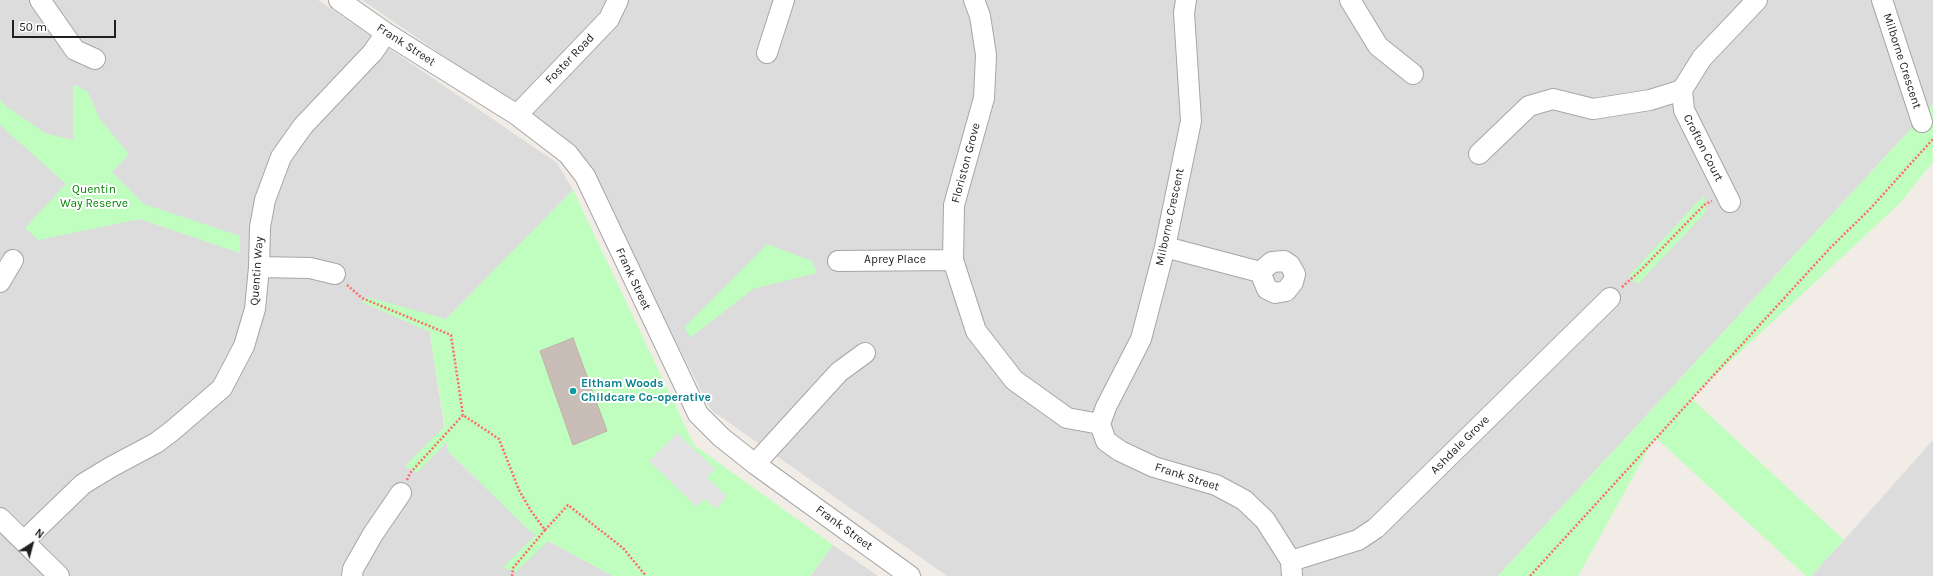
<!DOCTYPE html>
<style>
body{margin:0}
#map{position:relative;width:1933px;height:576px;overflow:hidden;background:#f1ece5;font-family:Karla,sans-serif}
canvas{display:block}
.north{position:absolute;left:12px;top:524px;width:40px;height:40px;-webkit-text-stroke:3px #fff;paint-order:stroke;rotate:36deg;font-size:11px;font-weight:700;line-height:16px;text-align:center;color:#1f1f1f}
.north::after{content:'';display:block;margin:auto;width:14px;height:18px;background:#1f1f1f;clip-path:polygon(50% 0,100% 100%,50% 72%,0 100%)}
.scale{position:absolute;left:12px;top:20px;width:104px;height:18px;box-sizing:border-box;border:2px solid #1f1f1f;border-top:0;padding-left:5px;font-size:12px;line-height:14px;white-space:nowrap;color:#1f1f1f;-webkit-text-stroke:3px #fff;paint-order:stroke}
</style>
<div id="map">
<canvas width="1933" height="576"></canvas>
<div class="north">N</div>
<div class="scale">50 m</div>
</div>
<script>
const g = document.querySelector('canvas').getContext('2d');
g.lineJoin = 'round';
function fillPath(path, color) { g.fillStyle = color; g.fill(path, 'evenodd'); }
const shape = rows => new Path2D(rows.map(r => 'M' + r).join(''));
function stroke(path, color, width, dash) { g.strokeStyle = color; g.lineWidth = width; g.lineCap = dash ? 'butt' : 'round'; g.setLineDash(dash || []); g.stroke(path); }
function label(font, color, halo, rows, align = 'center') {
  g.font = font + ' Karla,sans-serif'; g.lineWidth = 4; g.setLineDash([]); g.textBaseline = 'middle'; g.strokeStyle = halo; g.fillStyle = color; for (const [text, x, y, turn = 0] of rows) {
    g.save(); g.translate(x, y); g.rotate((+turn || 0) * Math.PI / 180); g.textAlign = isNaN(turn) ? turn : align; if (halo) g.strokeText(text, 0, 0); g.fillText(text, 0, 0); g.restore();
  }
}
fillPath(shape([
 [0,0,318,0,557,163,573,190,430,335,448,451,530,531,613,576,0,576],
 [362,0,1933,0,1933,105,1498,576,947,576,711,410,575,146],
 [1933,440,1933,576,1811,576,1844,540],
 [833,545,878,576,810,576]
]), '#dddcdc');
fillPath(shape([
 [73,84,88,92,100,119,129,154,112,172,144,204,240,236,240,253,140,219,38,240,25,228,66,184,0,125,0,100,7,107,45,133,73,140],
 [1933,105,1933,162,1900,203,1691,398,1844,540,1811,576,1806,576,1655,437,1578,576,1498,576],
 [573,190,694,445,833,545,810,576,613,576,548,541,516,572,503,567,536,535,530,531,448,451,447,442,417,473,405,466,445,426,430,335,432,333,362,302,367,297,446,319],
 [1704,195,1706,212,1638,284,1629,276],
 [767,244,812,261,817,273,753,289,690,338,685,327]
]), '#bffebf');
fillPath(shape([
 [677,433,715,469,707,478,727,496,717,509,704,499,697,507,649,461]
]), '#e3e3e3');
const building = shape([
 [573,338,607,431,573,445,540,351,573,338]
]);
fillPath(building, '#c9bdb7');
stroke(building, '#c4b0a6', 1);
const minor = shape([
 [40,0,75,50,95,59],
 [339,0,386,33,517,115,568,154,585,176,698,414,721,437,755,464,910,576],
 [974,0,980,16,986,55,984,98,954,205,953,260,976,331,1014,380,1067,418,1100,424],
 [1350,0,1378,46,1413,74],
 [1882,0,1922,122],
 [767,53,784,0],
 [517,115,609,19,618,0],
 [1479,154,1529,106,1553,99,1593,109,1650,100,1682,90],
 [1730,202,1684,110,1682,90,1702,58,1757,0],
 [1165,247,1260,272],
 [838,261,953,260],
 [1284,261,1290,265,1295,274,1293,282,1286,291,1275,293,1267,289,1260,272,1272,262,1284,261],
 [259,267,310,268,335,274],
 [0,282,13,260],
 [1100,424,1106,407,1141,339,1165,247,1191,121,1184,13,1186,0],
 [1100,424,1106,441,1120,451,1154,467,1216,485,1244,500,1265,520,1291,561,1292,576],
 [755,464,839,372,865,353],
 [0,518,59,576],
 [24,541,83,484,111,467,156,443,172,431,222,388,244,346,255,309,259,267,260,227,265,200,281,157,303,126,373,52,386,33],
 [1291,561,1358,540,1376,528,1610,298],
 [352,576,353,569,373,534,401,493]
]);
stroke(minor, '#a6a6a6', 22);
stroke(shape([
 [347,285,362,298,451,335,463,415],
 [1622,287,1641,270,1704,205,1712,201],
 [407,480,410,473,463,415,499,439,519,490,531,511,545,530,513,568,512,576],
 [545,530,568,505,623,548,646,576],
 [1530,576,1831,247,1869,210,1933,139]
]), '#ff6b67', 2.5, [2, 2]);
stroke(minor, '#fff', 20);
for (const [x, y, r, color] of [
 [573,391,4,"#0f9aa8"]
]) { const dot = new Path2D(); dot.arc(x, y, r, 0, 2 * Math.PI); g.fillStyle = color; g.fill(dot); stroke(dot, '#fff', 1.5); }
label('12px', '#1f1f1f', '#fff', [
 ["Frank Street",406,45,33],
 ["Foster Road",570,59,-46],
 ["Milborne Crescent",1902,61,72],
 ["Crofton Court",1703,148,63],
 ["Floriston Grove",966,163,-75],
 ["Milborne Crescent",1170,217,-78],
 ["Aprey Place",895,260],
 ["Quentin Way",257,271,-86],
 ["Frank Street",633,279,65],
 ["Ashdale Grove",1460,445,-45],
 ["Frank Street",1187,477,18],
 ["Frank Street",844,528,36]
]);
label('12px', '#038704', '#fff', [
 ["Quentin",94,190],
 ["Way Reserve",94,204]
]);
label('bold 12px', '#0d838f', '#fff', [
 ["Eltham Woods",581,384],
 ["Childcare Co-operative",581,398]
], 'left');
</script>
